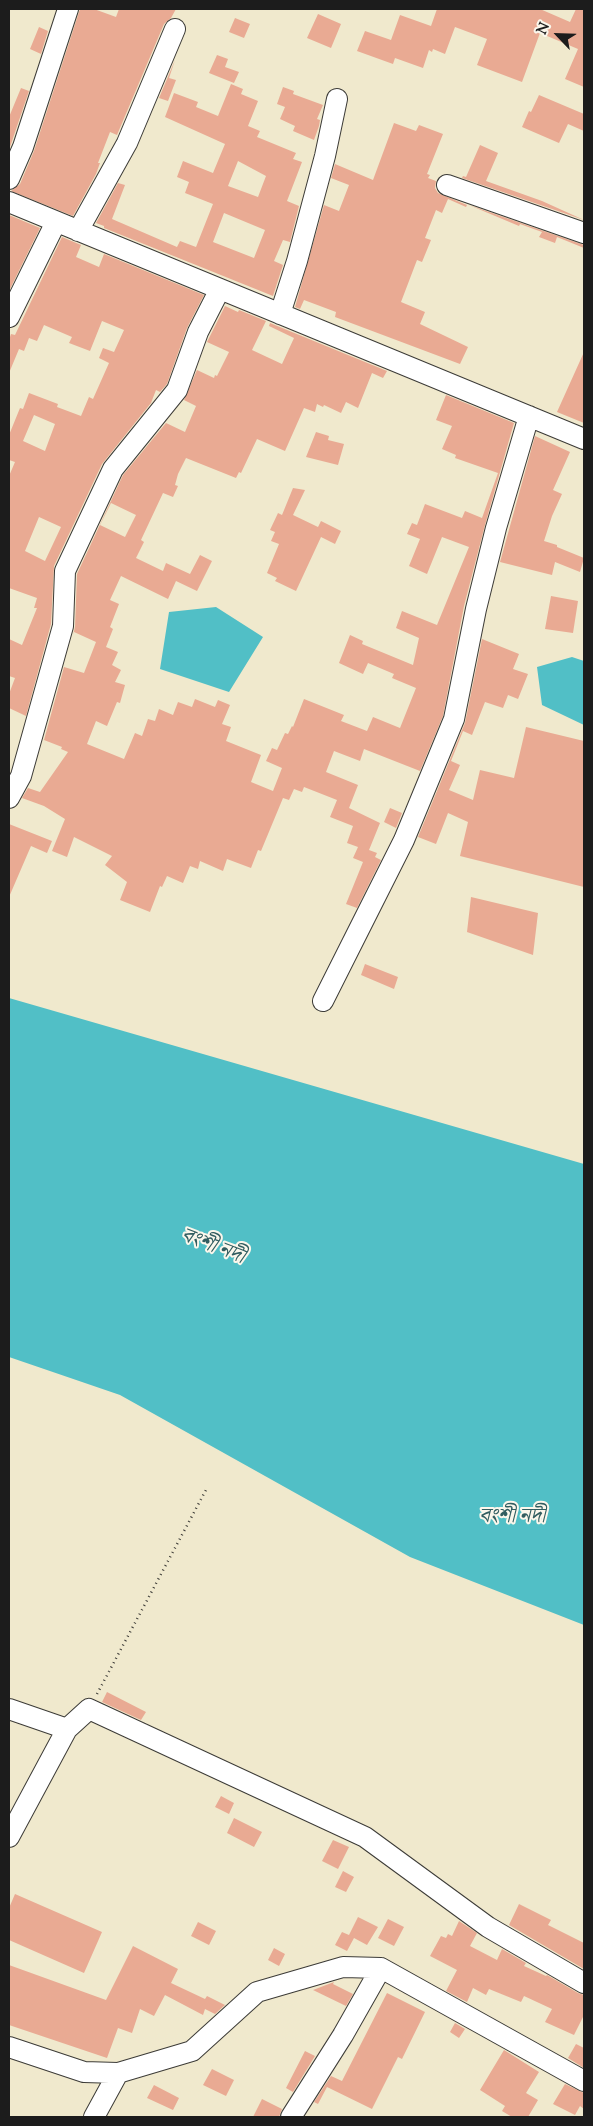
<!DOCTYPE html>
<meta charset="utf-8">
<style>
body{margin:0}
#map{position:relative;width:593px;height:2126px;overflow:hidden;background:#f0e9cd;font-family:"Sorts Mill Goudy",serif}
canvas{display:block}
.frame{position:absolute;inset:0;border:10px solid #1c1c1c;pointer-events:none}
.north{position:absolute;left:533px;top:10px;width:50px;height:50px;-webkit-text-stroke:4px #fbf7ec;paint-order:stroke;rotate:294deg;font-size:14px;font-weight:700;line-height:20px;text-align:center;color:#1c1c1c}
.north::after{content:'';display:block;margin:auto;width:18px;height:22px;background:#1c1c1c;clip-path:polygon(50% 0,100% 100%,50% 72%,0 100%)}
</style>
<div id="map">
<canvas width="593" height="2126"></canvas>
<div class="frame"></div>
<div class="north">N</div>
</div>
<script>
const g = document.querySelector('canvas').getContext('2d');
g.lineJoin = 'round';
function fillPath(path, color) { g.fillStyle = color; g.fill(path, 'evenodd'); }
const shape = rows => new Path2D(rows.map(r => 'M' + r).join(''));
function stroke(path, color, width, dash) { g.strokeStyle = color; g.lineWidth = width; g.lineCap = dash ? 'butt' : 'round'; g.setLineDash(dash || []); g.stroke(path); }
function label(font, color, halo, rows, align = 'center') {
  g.font = font + ' "Sorts Mill Goudy","Noto Serif Bengali",serif'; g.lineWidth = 4; g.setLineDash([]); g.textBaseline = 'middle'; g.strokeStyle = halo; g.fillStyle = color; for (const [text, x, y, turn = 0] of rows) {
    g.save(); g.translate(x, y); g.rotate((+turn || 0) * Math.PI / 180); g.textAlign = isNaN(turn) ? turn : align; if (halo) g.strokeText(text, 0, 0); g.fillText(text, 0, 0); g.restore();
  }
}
fillPath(shape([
 [216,607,263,637,229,692,160,669,169,612],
 [572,657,584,661,584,725,542,705,537,667],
 [9,998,584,1164,584,1625,410,1557,120,1395,9,1357]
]), '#51bfc6');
fillPath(shape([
 [80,9,94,9,116,17,119,9,176,9,171,18,164,24,117,135,110,132,98,163,100,163,96,174,73,216,11,191,20,184,34,151],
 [437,9,540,9,570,22,576,9,584,9,584,87,565,79,578,49,540,33,522,82,477,65,487,39,455,27,445,54,433,49,432,52,429,50,423,68,395,58,393,64,357,51,365,31,391,40,400,15,431,26],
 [318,14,341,24,331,48,307,38],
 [235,18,250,24,244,38,229,32],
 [39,27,48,31,41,54,30,49],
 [217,55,228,59,225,67,239,72,234,83,209,73],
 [175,60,169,78,176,80,168,101,159,98],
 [231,84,243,89,241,94,258,101,248,126,260,131,257,137,296,153,293,159,302,162,287,201,299,206,290,242,283,240,274,261,283,265,273,296,104,228,104,226,96,223,118,183,125,185,112,219,177,247,180,241,196,247,213,204,185,193,189,182,177,177,183,161,213,173,225,144,165,117,174,93,198,102,196,107,218,116],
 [238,161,266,176,258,197,228,186],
 [224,213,265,230,254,258,213,242],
 [283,87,294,91,293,94,323,105,317,119,320,120,319,126,314,140,293,131,295,126,280,119,285,107,277,104],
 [21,88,29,91,9,150,9,117],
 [539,95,584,114,584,131,568,124,559,143,522,127,529,111,531,112],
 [394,123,416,131,419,125,443,134,427,174,430,175,428,178,436,181,435,188,438,193,467,205,466,207,448,199,442,213,436,210,425,238,431,240,422,262,417,260,401,302,425,312,420,324,468,347,460,364,335,317,336,312,304,300,300,309,295,307,324,205,339,211,349,185,331,178,335,164,373,180],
 [480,145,498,153,486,181,542,201,584,220,462,178,463,176,466,177],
 [469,205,584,245,584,248,557,237,555,243,539,237,542,232,520,224,519,226],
 [9,215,40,228,9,291],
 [62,237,81,245,76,257,99,267,104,254,204,295,187,328,167,384,160,392,156,390,151,403,102,464,54,566,51,624,26,716,9,708,9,694,15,678,9,676,9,639,22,645,37,608,34,608,37,598,9,588,9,476,15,462,9,460,9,435,20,408,23,409,29,393,58,404,57,407,81,416,89,397,93,399,109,363,99,358,103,348,114,352,124,330,102,321,90,351,69,343,72,337,44,325,37,341,29,338,24,351,19,349,9,373,9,340,11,334,15,335],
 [34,415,55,424,45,451,23,441],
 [39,517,61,527,45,561,25,551],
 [225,306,238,312,239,310,266,321,252,350,282,364,294,338,269,326,270,323,387,371,383,378,372,373,358,408,346,402,341,413,324,405,323,407,317,404,315,412,304,408,285,451,257,439,241,473,239,472,236,478,186,458,178,474,175,485,178,486,173,497,163,493,141,540,144,542,136,558,163,571,166,563,190,574,200,555,212,561,197,591,176,581,168,599,121,576,110,600,119,604,110,627,113,629,106,647,118,652,112,665,121,670,115,682,125,685,120,703,117,702,107,726,96,721,87,744,124,759,135,733,142,736,148,719,155,721,159,709,173,715,178,702,192,707,195,699,215,707,218,700,230,705,222,724,231,727,226,741,261,755,251,782,273,791,282,768,266,761,272,748,277,750,285,733,288,734,292,726,293,727,304,699,344,715,341,721,367,731,373,717,400,728,416,688,392,678,394,674,368,663,363,674,339,663,350,635,363,641,362,644,413,665,419,638,396,628,402,611,437,625,469,547,442,537,427,574,409,566,420,539,407,534,412,523,417,525,425,504,462,518,465,511,482,518,498,473,455,458,456,455,442,449,452,426,436,420,446,395,514,423,485,525,464,606,443,716,420,771,364,749,360,761,334,751,326,772,358,785,349,808,380,823,369,850,377,853,375,857,381,860,357,908,346,904,363,862,353,858,358,847,347,843,353,826,330,817,337,800,304,787,302,792,294,789,289,800,283,798,261,851,258,850,251,868,227,859,223,871,200,861,198,869,190,866,183,883,167,876,162,887,160,886,150,912,120,900,127,882,105,865,112,856,74,837,67,857,52,851,65,819,44,806,22,798,28,788,40,792,68,752,61,749,62,747,44,740,64,667,84,673,96,642,74,632,73,635,75,627,77,574,123,475,166,423,185,432,196,406,184,400,197,370,214,378,215,375,217,376,229,352,207,342],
 [111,503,136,515,125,537,100,525],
 [584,352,584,423,557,412],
 [316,432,329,436,328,440,344,444,338,465,306,457],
 [535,436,570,452,553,490,562,494,552,516,544,541,557,545,557,547,584,558,580,572,555,562,552,575,500,562],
 [293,488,305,490,293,515,318,527,321,521,341,531,335,544,321,537,296,591,275,581,277,578,267,573,279,544,271,541,275,532,270,530,278,513,282,515],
 [551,596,578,601,573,633,545,629],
 [482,639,519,654,513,669,528,674,518,699,508,695,503,708,485,702,472,735,463,731,451,761,460,765,449,790,473,800,480,770,514,778,526,727,584,741,584,887,460,856,468,822,448,813,436,844,418,837,465,723],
 [390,808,402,813,396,828,384,822],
 [9,824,52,841,47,853,31,846,9,897],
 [471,897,538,913,533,955,467,932],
 [365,964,398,977,394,989,361,975],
 [107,1692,146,1712,141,1720,102,1702],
 [221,1796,234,1803,229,1814,215,1807],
 [234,1818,262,1832,254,1847,227,1833],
 [333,1840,349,1847,338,1869,322,1861],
 [343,1871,354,1877,346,1892,335,1887],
 [15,1894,102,1932,84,1973,9,1940,9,1908],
 [519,1904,551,1920,548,1925,584,1943,584,1969,509,1925],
 [358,1917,378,1927,367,1945,354,1938,347,1951,335,1945,342,1932,349,1935],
 [388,1919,404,1927,394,1946,378,1938],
 [459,1921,477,1933,470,1946,497,1960,502,1949,526,1963,524,1966,546,1976,547,1975,578,1993,584,1995,584,2015,574,2035,545,2022,552,2009,524,1996,521,2002,489,1989,486,1995,473,1988,467,2002,446,1991,457,1970,430,1956,441,1936,446,1938,448,1934,452,1936],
 [198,1922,216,1931,209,1945,191,1936],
 [133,1946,178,1969,171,1983,205,1999,207,1996,225,2005,215,2014,205,2009,203,2015,165,1995,154,2016,140,2009,132,2033,118,2028,107,2058,9,2025,9,1965,106,2000],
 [274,1948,285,1954,279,1966,268,1960],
 [334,1982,333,1984,353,1994,346,2006,313,1990],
 [387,1993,425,2012,402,2059,398,2057,372,2109,327,2087,318,2104,314,2102,331,2076,342,2081],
 [455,2023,465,2029,459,2038,450,2032],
 [576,2044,584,2048,584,2068,568,2058],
 [504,2050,539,2072,526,2093,538,2100,528,2117,512,2117,502,2111,505,2106,480,2090],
 [305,2051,315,2056,293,2092,286,2088],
 [212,2069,234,2080,226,2096,203,2085],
 [565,2084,584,2093,584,2109,580,2106,575,2115,553,2104],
 [154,2085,179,2098,173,2110,147,2098],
 [262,2099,282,2109,279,2117,253,2117]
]), '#e9aa93');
const minor = shape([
 [9,179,23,147,68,9],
 [447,185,584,233],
 [9,202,584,439],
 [78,231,127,143,175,29],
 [280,314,297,261,325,156,337,99],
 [9,317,56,222],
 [9,798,21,776,63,626,65,571,113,469,177,390,198,332,220,289],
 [323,1001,404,840,454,719,476,609,496,528,529,416],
 [9,1709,67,1729],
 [9,1837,67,1729,89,1709,365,1837,488,1927,584,1983],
 [9,2047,84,2072,118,2073,192,2051,257,1992,343,1967,381,1968,584,2081],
 [94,2117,118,2073],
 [291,2117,343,2035,381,1968]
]);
stroke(minor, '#3c3b37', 22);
stroke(shape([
 [97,1694,207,1488]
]), '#3c3b37', 2.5, [1, 4]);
stroke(minor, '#fff', 20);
label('italic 21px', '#315d60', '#fbf7ec', [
 ["বংশী নদী",212,1248,21],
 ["বংশী নদী",512,1518]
]);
</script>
